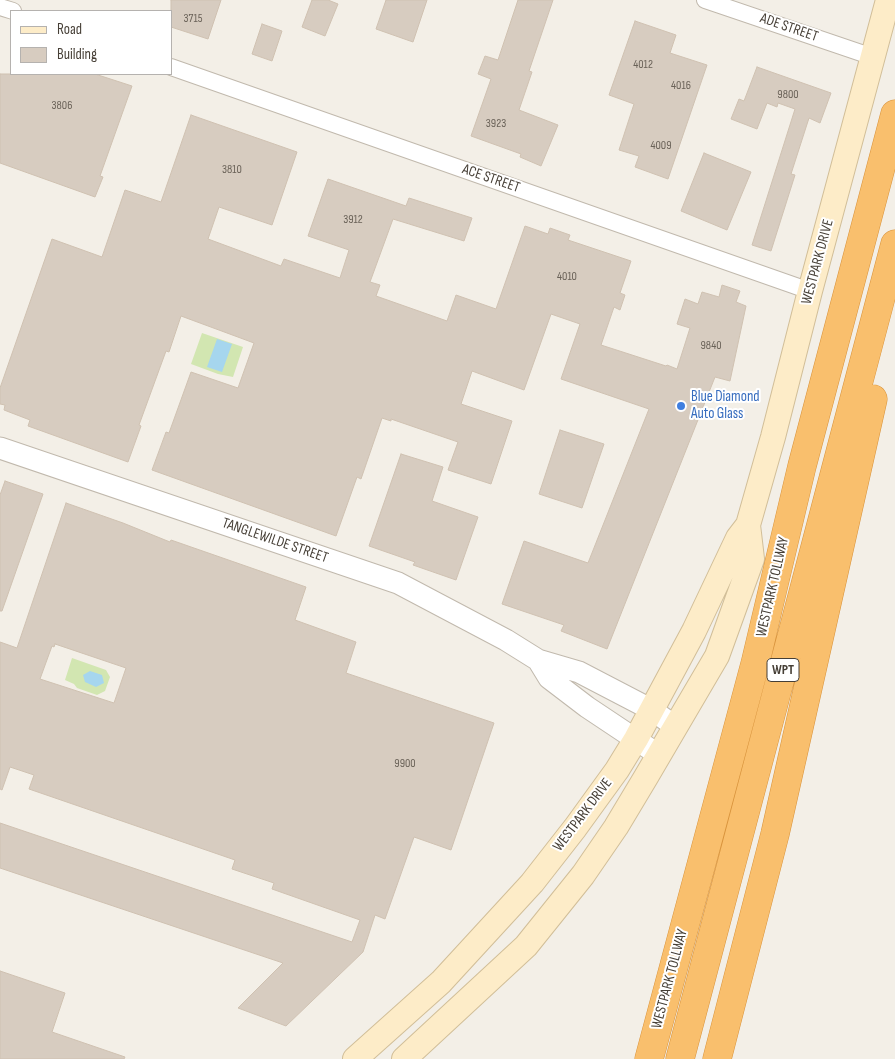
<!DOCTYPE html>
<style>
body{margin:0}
#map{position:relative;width:895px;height:1059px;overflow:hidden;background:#f3efe7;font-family:"Sofia Sans Condensed",sans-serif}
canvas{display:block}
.legend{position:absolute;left:10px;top:10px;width:162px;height:65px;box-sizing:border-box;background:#fff;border:1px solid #b5b2af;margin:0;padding:6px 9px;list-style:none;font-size:15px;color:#463f36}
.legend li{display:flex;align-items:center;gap:10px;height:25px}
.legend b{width:25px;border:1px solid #b5b2af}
</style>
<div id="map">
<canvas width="895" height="1059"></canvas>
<ul class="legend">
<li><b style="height:6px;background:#fdecc8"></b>Road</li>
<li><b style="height:14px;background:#d7ccc0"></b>Building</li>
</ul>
</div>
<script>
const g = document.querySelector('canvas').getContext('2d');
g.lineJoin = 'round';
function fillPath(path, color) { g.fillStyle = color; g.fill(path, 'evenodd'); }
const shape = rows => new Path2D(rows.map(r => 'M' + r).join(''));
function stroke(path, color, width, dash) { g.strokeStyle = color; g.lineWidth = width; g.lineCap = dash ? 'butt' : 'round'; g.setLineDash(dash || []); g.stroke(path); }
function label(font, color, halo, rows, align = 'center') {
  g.font = font + ' "Sofia Sans Condensed",sans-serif'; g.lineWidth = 4; g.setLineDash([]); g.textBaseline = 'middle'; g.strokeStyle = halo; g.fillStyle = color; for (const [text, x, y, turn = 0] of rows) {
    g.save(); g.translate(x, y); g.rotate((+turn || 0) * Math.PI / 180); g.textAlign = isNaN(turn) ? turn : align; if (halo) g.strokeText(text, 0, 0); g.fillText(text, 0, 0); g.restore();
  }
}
fillPath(shape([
 [202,333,243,347,233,377,218,374,191,364],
 [72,658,106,670,110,677,105,691,97,695,77,688,74,684,65,680]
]), '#d2e6b1');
fillPath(shape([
 [217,339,232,344,222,372,207,367],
 [90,671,102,675,104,683,96,687,85,682,83,675]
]), '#a6d6ee');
const building = shape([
 [171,0,221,0,208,39,171,27,171,0],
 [312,0,328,0,338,4,325,36,302,27,312,0],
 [386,0,427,0,413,42,376,29,386,0],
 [518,0,553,0,529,71,532,72,519,110,558,125,541,166,520,157,521,154,471,136,491,79,478,74,485,56,498,60,518,0],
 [635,21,676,35,670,53,707,65,668,179,635,167,639,156,619,150,634,104,609,95,635,21],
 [262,24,282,31,272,61,252,54,262,24],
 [757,67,831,93,820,123,809,118,791,174,795,175,771,251,752,245,795,109,778,103,777,107,767,103,757,129,731,119,739,99,744,101,757,67],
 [0,74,95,74,132,86,100,176,103,177,95,197,0,163,0,74],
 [191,115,297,152,272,225,219,207,208,239,281,266,284,259,340,278,349,250,308,236,328,179,406,206,409,198,472,218,464,241,393,219,370,282,380,285,376,296,447,321,456,295,496,309,525,226,548,234,550,228,570,235,568,240,631,261,620,293,625,295,620,310,614,307,601,345,666,366,667,365,677,369,690,328,677,324,685,299,698,304,702,292,719,297,722,285,740,291,736,302,746,306,730,381,715,377,607,649,561,631,564,625,502,604,524,541,588,563,649,409,561,379,580,324,551,314,524,390,472,371,461,404,512,421,491,484,448,470,458,442,391,419,391,421,382,418,361,479,357,477,336,536,152,470,166,432,169,433,191,372,238,388,254,343,181,316,169,352,166,351,139,425,141,426,128,462,28,426,30,420,4,410,5,405,0,404,0,388,52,239,102,257,125,190,161,202,191,115],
 [704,153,751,172,727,230,681,211,704,153],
 [560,430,604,444,582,508,539,494,560,430],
 [401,454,443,467,432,501,478,517,456,580,413,565,415,562,369,546,401,454],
 [5,481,43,494,2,611,0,611,0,495,5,481],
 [66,503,123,523,170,542,171,540,306,587,295,620,356,642,346,673,494,723,451,850,414,837,385,919,375,915,363,952,286,1026,238,1008,283,963,0,868,0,823,352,942,360,920,272,889,274,883,232,869,235,860,29,789,34,775,10,767,2,790,0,789,0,642,17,648,66,503],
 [55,644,126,668,114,703,40,679,52,646,54,647,55,644],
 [0,971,65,993,52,1032,125,1057,124,1059,0,1059,0,971]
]);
fillPath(building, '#d7ccc0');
stroke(building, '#cfc1b1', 1);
const minor = shape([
 [705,0,873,57],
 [0,7,13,11],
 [171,67,810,291]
]);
const tertiary = shape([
 [0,448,398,583,506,640,538,660,579,672,652,710,676,727],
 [538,660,549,678,587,707,659,755]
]);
const secondary = shape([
 [355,1059,441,982,532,883,575,828,617,770,636,739,694,631,738,538,748,525],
 [404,1059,526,946,583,875,616,827,646,777,717,656,752,559,748,525,773,437,810,291,888,0]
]);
const motorway = shape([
 [649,1059,755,664,802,466,895,114],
 [680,1059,895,244],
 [717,1059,775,834,873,399]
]);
stroke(minor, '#c1b9ad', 18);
stroke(tertiary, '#c1b9ad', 23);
stroke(secondary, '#d1be98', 26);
stroke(motorway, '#d8933c', 29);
stroke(minor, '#fff', 16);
stroke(tertiary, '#fff', 21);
stroke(secondary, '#fdecc8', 24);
stroke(motorway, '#f9bf6d', 28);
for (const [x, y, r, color] of [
 [681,406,5,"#3f7fe0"]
]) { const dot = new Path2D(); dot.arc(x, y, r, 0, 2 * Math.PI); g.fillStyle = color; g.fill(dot); stroke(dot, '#fff', 2); }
label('12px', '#6a6258', null, [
 ["3715",193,19],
 ["4012",643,65],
 ["4016",681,86],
 ["9800",788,95],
 ["3806",62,106],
 ["3923",496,124],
 ["4009",661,146],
 ["3810",232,170],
 ["3912",353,220],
 ["4010",567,277],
 ["9840",711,346],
 ["9900",405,764]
]);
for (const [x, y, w] of [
 [783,670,32]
]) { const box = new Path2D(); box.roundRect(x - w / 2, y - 11.5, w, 23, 4); g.fillStyle = '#fff'; g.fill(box); stroke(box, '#463f36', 1); }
label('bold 14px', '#463f36', null, [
 ["WPT",783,670]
]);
label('15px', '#463f36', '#fff', [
 ["ADE STREET",789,28,19],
 ["ACE STREET",491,179,19],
 ["WESTPARK DRIVE",818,262,-75],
 ["TANGLEWILDE STREET",275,541,19],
 ["WESTPARK TOLLWAY",773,587,-77],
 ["WESTPARK DRIVE",583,815,-53],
 ["WESTPARK TOLLWAY",670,979,-75]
]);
label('15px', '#366cbe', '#fff', [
 ["Blue Diamond",691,397],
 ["Auto Glass",691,414]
], 'left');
</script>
